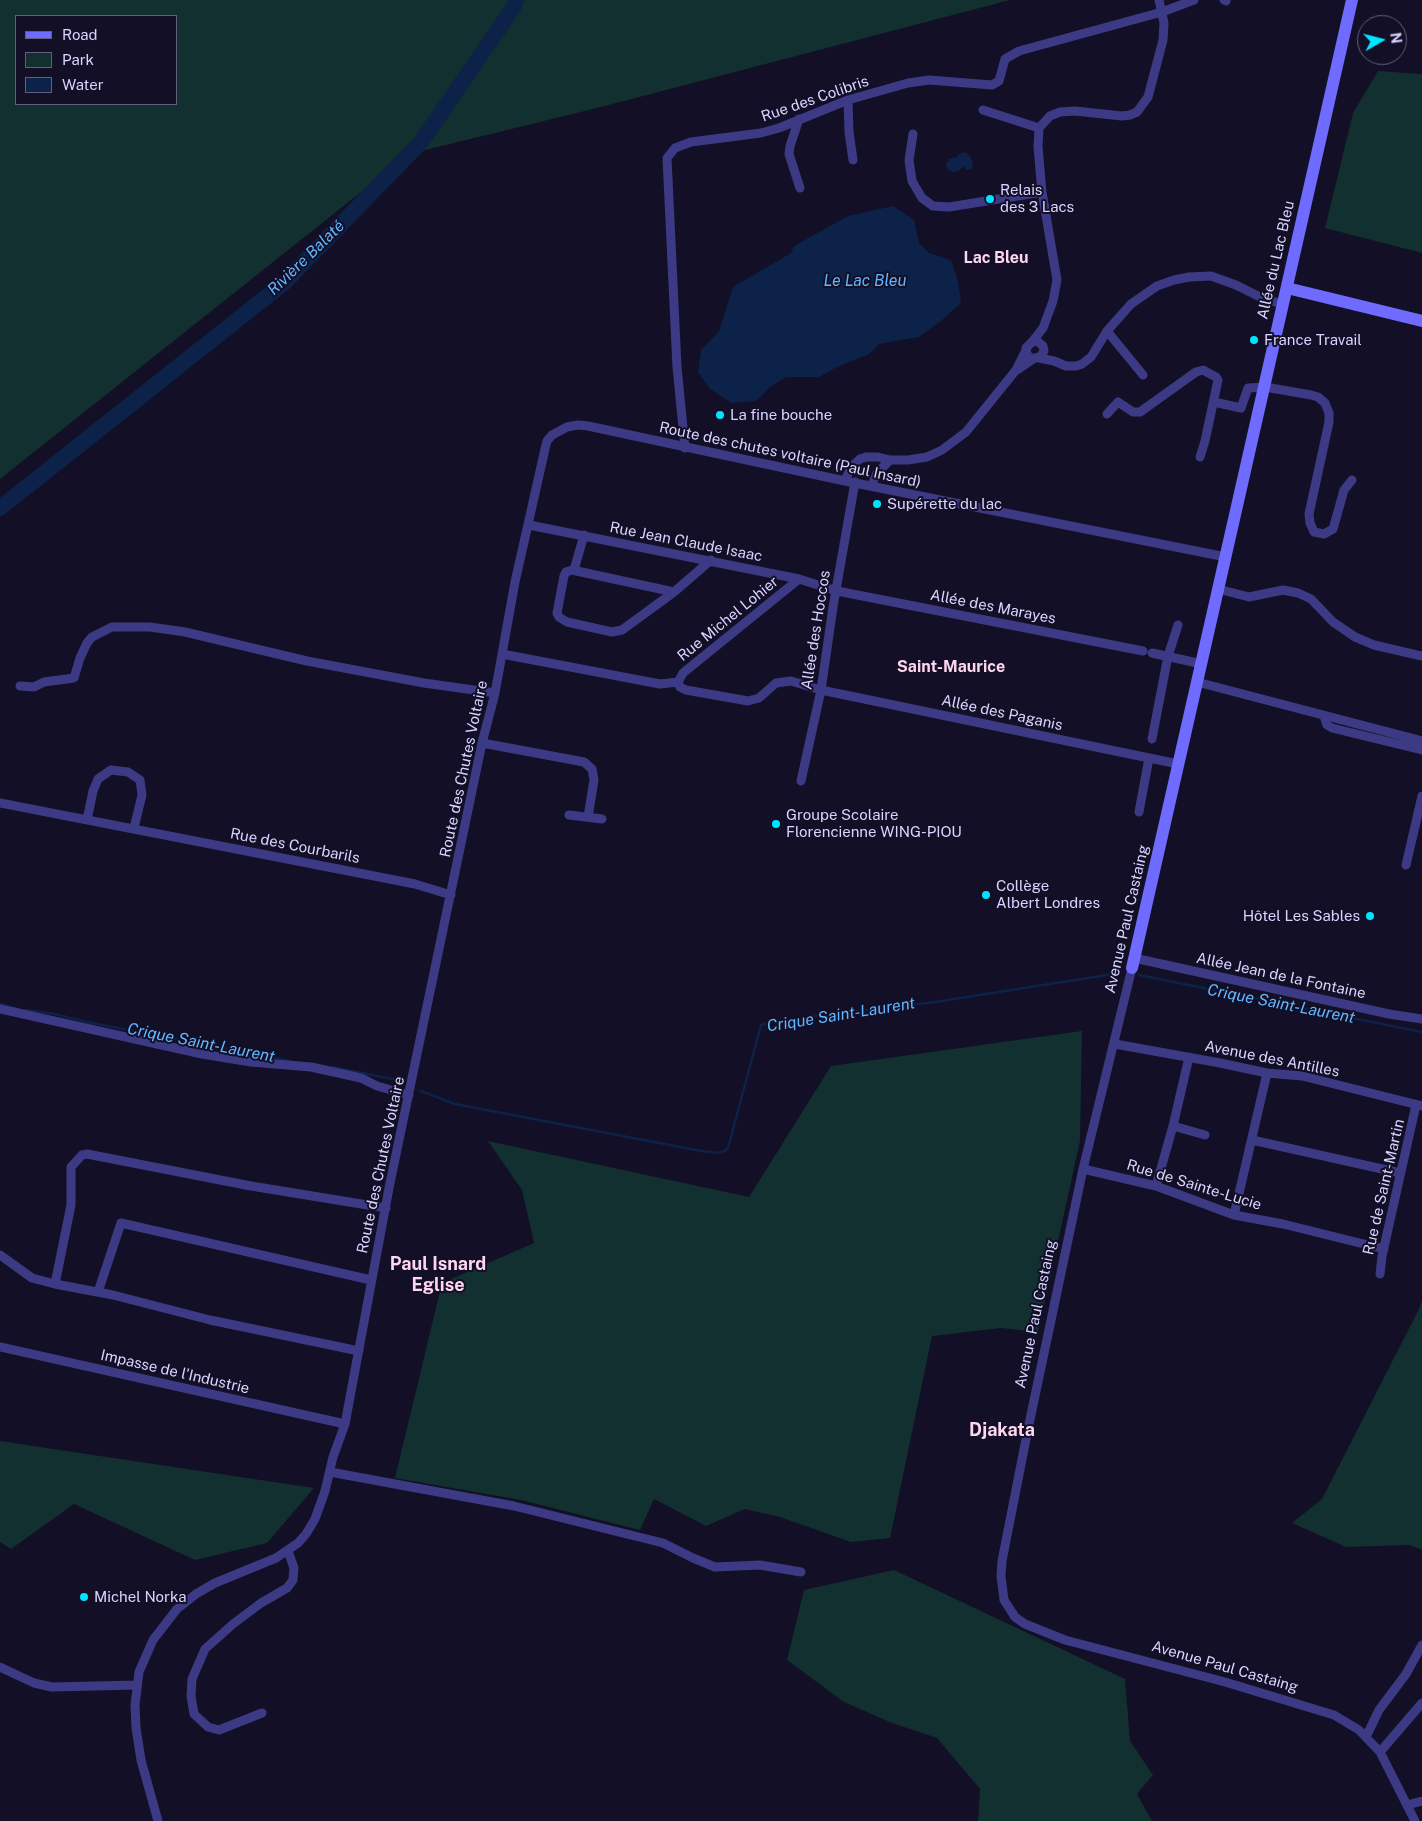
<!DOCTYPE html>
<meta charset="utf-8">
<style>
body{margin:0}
#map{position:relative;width:1422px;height:1821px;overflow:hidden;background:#130f26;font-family:"Public Sans",sans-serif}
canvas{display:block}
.legend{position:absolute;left:15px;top:15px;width:162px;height:90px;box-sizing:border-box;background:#130f26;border:1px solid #625e7d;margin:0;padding:6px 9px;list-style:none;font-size:15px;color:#d9d4ff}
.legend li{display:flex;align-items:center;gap:10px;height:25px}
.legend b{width:25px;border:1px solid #625e7d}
.north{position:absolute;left:1357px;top:15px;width:50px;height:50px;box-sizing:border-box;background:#130f26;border:1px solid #625e7d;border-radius:50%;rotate:82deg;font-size:14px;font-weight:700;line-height:20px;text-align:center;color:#d9d4ff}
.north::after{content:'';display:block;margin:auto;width:18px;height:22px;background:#00e5ff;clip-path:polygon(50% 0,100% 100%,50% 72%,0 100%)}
</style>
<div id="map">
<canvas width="1422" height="1821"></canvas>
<ul class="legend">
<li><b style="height:6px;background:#6f6bff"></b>Road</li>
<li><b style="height:14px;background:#12302f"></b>Park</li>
<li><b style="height:14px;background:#0c2248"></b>Water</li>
</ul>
<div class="north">N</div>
</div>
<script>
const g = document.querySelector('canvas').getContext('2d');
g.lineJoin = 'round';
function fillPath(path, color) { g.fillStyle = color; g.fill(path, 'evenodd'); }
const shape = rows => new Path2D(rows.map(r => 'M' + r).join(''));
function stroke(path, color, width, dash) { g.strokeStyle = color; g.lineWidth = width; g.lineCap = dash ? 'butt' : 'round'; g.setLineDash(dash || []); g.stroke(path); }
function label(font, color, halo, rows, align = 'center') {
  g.font = font + ' "Public Sans",sans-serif'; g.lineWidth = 4; g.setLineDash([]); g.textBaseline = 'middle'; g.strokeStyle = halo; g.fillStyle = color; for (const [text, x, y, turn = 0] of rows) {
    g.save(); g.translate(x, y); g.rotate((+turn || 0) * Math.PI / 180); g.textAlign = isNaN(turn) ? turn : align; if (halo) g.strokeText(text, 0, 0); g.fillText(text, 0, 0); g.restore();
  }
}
fillPath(shape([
 [0,0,1010,0,601,107,409,154,0,479],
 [16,16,176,16,176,104,16,104],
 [1378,71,1422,74,1422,253,1325,228,1353,113],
 [1082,1031,1080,1141,1038,1332,1001,1328,932,1336,890,1538,851,1542,780,1517,745,1509,706,1526,654,1499,640,1530,521,1500,395,1478,442,1283,534,1243,522,1190,488,1141,749,1197,831,1066],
 [1422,1300,1422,1550,1410,1545,1346,1547,1292,1523,1322,1499,1419,1309],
 [0,1441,314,1488,267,1543,195,1560,74,1504,11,1549,0,1542],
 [894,1570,1125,1679,1130,1741,1153,1775,1137,1794,1152,1821,978,1821,980,1789,937,1738,892,1723,844,1702,787,1660,804,1590]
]), '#12302f');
fillPath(shape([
 [965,152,969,155,973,163,972,169,967,170,963,166,960,170,955,172,949,171,946,165,949,159,957,157,960,153],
 [893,206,914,220,919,243,929,253,951,260,958,281,961,303,942,320,919,337,879,344,869,354,835,368,819,377,786,377,770,387,756,401,732,403,710,389,698,372,701,350,719,331,733,287,791,253,794,246,848,216]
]), '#0c2248');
stroke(shape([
 [1139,975,1422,1032],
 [0,1004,18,1009],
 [26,1010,55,1014,87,1022,290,1061],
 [333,1067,402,1081],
 [421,1091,455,1104,701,1151,719,1153,725,1151,728,1148,761,1025,768,1023,808,1017,935,1002,1120,973]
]), '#0c2248', 2.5);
stroke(shape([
 [0,508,285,282,421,142,513,8,516,0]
]), '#0c2248', 16);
stroke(shape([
 [1224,0,1226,1],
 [848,100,849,132,853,160],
 [983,110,1039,128],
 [799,119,790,146,789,154,800,188],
 [913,134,909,160,912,181,922,198,933,206,949,207,1042,192],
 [1107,331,1143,375],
 [1032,342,1043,328,1053,301,1057,280,1042,192,1038,147,1039,128,1050,116,1060,112,1075,111,1122,116,1130,115,1137,112,1148,97,1163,40,1164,23,1159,0],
 [1039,358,1054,361,1066,366,1076,366,1082,364,1091,357,1107,331,1131,304,1157,286,1174,280,1189,277,1211,276,1236,285,1264,299,1283,304],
 [1017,370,1033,359,1041,356,1044,351,1043,346,1037,341,1032,342,1026,348,1027,355,1033,359],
 [1214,402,1241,408,1248,388,1265,387,1311,395,1318,397,1325,403,1329,413,1329,422,1309,514,1310,523,1314,532,1324,534,1333,529,1344,490,1352,480],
 [1107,414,1118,402,1133,412,1140,412,1196,372,1203,370,1216,377,1218,380,1205,441,1200,457],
 [685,448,677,367,667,158,675,148,691,142,761,133,779,128,848,100,908,83,929,80,992,85,999,81,1005,59,1019,51,1162,12,1194,0],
 [845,481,851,467,860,459,866,457,878,457,890,460,908,460,927,457,942,450,966,432,1016,370,1026,350],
 [872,485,877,473,890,460],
 [529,525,799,579,837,591,1143,651],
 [574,570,584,535],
 [1218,589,1249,597,1283,590,1298,593,1311,599,1333,622,1355,637,1374,645,1422,656],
 [674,592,572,570,566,572,564,576,557,613,559,617,567,622,612,632,622,630,674,592,711,560],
 [1152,653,1202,664],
 [502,654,660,684,678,682],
 [678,682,680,687,686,690,748,701,759,698,776,683,791,681,821,690,1178,764],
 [678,682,683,673,799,579],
 [1197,682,1422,741],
 [20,686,34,687,44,682,74,678,80,658,87,643,92,637,112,627,150,627,185,632,307,661,424,683,495,693],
 [1324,716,1327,725,1332,728,1422,750],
 [1152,739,1168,656,1178,625],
 [482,743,584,762,592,769,594,780,588,817],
 [801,781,821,690,833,607,855,482],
 [0,803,415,884,451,895],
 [1139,812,1149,758],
 [569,815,602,819],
 [87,820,93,791,98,779,111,770,128,772,140,780,142,795,134,828],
 [1406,865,1422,796],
 [1134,958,1389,1014,1422,1019],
 [1132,968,1083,1169,1028,1429,1002,1561,1001,1576,1004,1600,1015,1617,1025,1624,1065,1640,1225,1682,1334,1715,1359,1730,1380,1752,1415,1821],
 [0,1009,202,1054,251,1062,311,1067,361,1078,377,1086,409,1095],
 [1115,1044,1220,1063,1267,1073,1302,1076,1422,1106],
 [1173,1126,1205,1135],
 [1252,1140,1400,1173],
 [1083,1169,1156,1186,1234,1215,1283,1224,1384,1249],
 [1156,1186,1173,1126,1189,1057],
 [1234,1215,1267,1073],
 [0,1255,32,1278,55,1284,71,1205,71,1167,82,1155,87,1154,251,1186,386,1208],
 [1380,1274,1382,1256,1416,1105],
 [55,1284,113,1295,210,1320,359,1351],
 [98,1292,121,1223,371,1280],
 [0,1347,345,1424],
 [330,1472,514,1506,663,1543,693,1558,715,1567,760,1565,801,1572],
 [0,1667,34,1683,52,1687,137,1685],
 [262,1713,219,1730,208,1727,194,1714,191,1696,192,1679,205,1649,233,1624,261,1603,287,1588,293,1580,294,1568,288,1551],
 [1366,1737,1379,1710,1406,1674,1422,1645],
 [1380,1752,1422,1703],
 [1407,1805,1422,1801],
 [158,1821,141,1760,136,1728,135,1705,139,1672,153,1640,177,1609,196,1594,215,1583,276,1558,298,1543,306,1534,315,1519,325,1491,333,1457,345,1424,389,1188,482,743,495,693,515,582,545,449,547,441,552,435,567,427,578,425,588,426,845,481,1226,557]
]), '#3d3a85', 9);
stroke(shape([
 [1287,288,1422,321],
 [1132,968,1352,0]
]), '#6f6bff', 12);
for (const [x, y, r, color] of [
 [990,199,5,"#00e5ff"],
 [1254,340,5,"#00e5ff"],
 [720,415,5,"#00e5ff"],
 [877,504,5,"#00e5ff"],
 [776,824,5,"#00e5ff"],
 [986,895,5,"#00e5ff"],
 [1370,916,5,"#00e5ff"],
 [84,1597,5,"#00e5ff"]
]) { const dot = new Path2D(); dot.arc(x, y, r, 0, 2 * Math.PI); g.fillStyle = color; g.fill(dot); stroke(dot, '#130f26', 2); }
label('15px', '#d9d4ff', '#130f26', [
 ["Rue des Colibris",815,99,-19],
 ["Allée du Lac Bleu",1276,260,-77],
 ["Route des chutes voltaire (Paul Insard)",790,455,12],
 ["Rue Jean Claude Isaac",686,542,11],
 ["Allée des Marayes",993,607,11],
 ["Rue Michel Lohier",728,619,-39],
 ["Allée des Hoccos",816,630,-81],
 ["Allée des Paganis",1002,713,12],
 ["Route des Chutes Voltaire",464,769,-78],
 ["Rue des Courbarils",295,846,11],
 ["Avenue Paul Castaing",1127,919,-77],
 ["Allée Jean de la Fontaine",1281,976,12],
 ["Avenue des Antilles",1272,1059,11],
 ["Route des Chutes Voltaire",381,1165,-78],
 ["Rue de Sainte-Lucie",1194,1185,17],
 ["Rue de Saint-Martin",1384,1187,-77],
 ["Avenue Paul Castaing",1036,1314,-78],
 ["Impasse de l'Industrie",175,1372,13],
 ["Avenue Paul Castaing",1225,1667,16]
]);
label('15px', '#d9d4ff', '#130f26', [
 ["Relais",1000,190],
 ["des 3 Lacs",1000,207],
 ["France Travail",1264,340],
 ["La fine bouche",730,415],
 ["Supérette du lac",887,504],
 ["Groupe Scolaire",786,815],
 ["Florencienne WING-PIOU",786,832],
 ["Collège",996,886],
 ["Albert Londres",996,903],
 ["Hôtel Les Sables",1360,916,"right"],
 ["Michel Norka",94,1597]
], 'left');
label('italic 16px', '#62b6ff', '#130f26', [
 ["Rivière Balaté",306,258,-44],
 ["Le Lac Bleu",865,281],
 ["Crique Saint-Laurent",1281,1004,11],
 ["Crique Saint-Laurent",841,1015,-9],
 ["Crique Saint-Laurent",201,1043,11]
]);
label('bold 16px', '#ffd6f0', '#130f26', [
 ["Lac Bleu",996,258],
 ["Saint-Maurice",951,667]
]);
label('bold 18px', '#ffd6f0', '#130f26', [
 ["Paul Isnard",438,1264],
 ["Eglise",438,1285],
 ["Djakata",1002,1430]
]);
</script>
